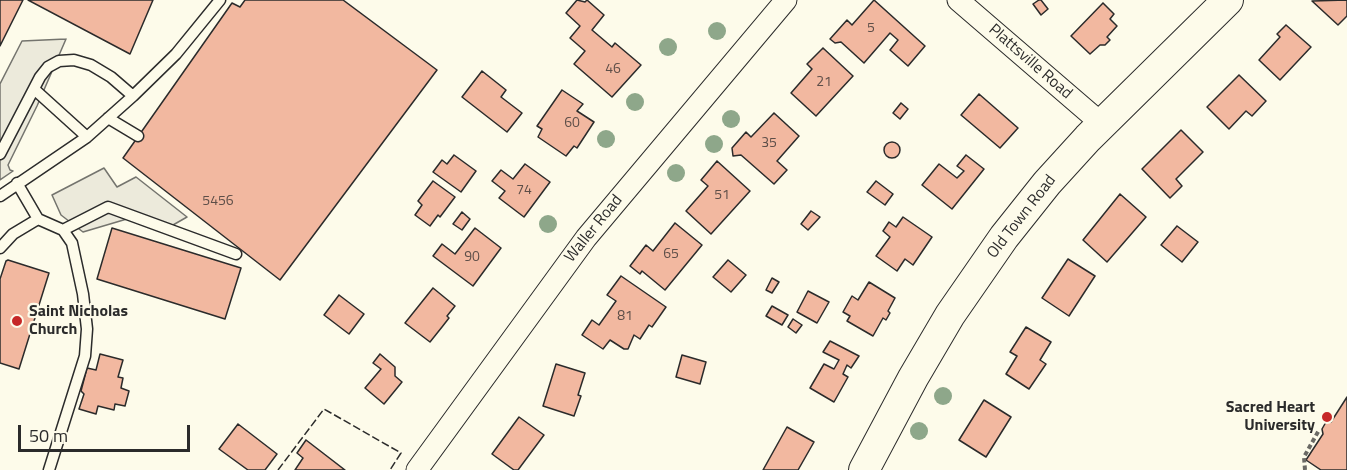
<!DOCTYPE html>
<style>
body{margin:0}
#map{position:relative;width:1347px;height:470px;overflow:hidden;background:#fdfbea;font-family:"Titillium Web",sans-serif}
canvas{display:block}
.scale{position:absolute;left:18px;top:425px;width:172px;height:27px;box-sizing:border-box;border:3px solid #2b2b2b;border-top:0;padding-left:8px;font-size:18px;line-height:21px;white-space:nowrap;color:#2b2b2b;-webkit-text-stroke:4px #fdfbea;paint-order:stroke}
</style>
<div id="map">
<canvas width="1347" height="470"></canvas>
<div class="scale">50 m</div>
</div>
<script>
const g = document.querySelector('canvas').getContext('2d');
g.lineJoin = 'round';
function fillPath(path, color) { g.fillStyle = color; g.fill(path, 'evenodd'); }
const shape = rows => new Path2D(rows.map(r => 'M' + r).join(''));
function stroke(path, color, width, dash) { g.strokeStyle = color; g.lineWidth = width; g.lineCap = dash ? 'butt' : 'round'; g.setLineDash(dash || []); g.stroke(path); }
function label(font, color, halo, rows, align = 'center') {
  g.font = font + ' "Titillium Web",sans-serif'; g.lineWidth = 4.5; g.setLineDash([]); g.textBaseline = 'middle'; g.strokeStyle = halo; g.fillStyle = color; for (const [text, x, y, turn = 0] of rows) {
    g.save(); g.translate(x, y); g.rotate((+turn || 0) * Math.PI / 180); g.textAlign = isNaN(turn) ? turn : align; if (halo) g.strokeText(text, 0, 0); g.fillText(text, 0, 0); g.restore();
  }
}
const parking = shape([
 [66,39,37,106,8,165,10,170,13,171,0,180,0,84,22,41,66,39],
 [104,168,117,187,136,177,187,217,166,229,137,216,83,232,61,215,52,195,104,168]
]);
fillPath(parking, '#eceadb');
stroke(parking, '#74746e', 1.5);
const building = shape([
 [0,0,23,0,0,46,0,0],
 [28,0,153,0,130,54,28,0],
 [245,0,343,0,437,70,280,280,123,158,232,3,240,7,245,0],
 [577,0,585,2,587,0,604,15,592,30,612,47,615,43,641,65,612,97,574,64,585,51,570,38,580,26,566,13,577,0],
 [874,0,925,46,908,66,890,50,898,40,890,33,864,63,841,42,835,43,830,39,847,20,852,25,874,0],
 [1039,0,1041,0,1048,9,1041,15,1033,4,1039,0],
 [1347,0,1347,16,1338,25,1312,1,1347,0],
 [1103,3,1114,14,1110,19,1117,26,1107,37,1110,40,1105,45,1100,45,1090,54,1071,36,1103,3],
 [1286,25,1311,47,1280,80,1259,60,1280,37,1277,34,1286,25],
 [823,48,853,76,816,116,791,93,812,69,807,64,823,48],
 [482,71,506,90,501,97,522,113,507,132,462,97,482,71],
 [1239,75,1266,101,1252,116,1246,111,1229,129,1207,107,1239,75],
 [562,90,583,104,577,111,594,122,577,148,574,146,566,156,538,137,542,129,537,126,562,90],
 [979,94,1018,128,1000,148,961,115,979,94],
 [901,103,908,109,900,119,893,113,901,103],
 [774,113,799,136,777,161,787,170,774,184,741,155,733,156,732,148,746,132,751,137,774,113],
 [1181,130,1203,152,1176,179,1182,186,1170,198,1142,169,1181,130],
 '884 150a8 8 0 1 1 16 0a8 8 0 1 1-16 0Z',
 [454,155,476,171,461,192,433,172,442,160,447,164,454,155],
 [966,155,984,169,952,209,922,185,939,164,957,178,964,171,957,166,966,155],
 [717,161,750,191,711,234,686,211,708,186,701,180,717,161],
 [525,164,550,182,524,217,499,198,505,191,492,181,501,170,513,179,525,164],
 [433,181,455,197,440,217,438,215,430,226,415,215,422,205,418,201,433,181],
 [876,181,893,194,885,205,867,192,876,181],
 [1120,194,1146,217,1107,262,1083,240,1120,194],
 [811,211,820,217,808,230,801,224,811,211],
 [462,212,470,219,462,230,453,224,462,212],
 [903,217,932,237,913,265,905,259,897,271,876,256,890,237,883,231,889,222,896,227,903,217],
 [675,223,702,245,665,290,642,271,640,274,630,266,646,245,653,251,675,223],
 [1177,226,1198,242,1182,262,1161,245,1177,226],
 [112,228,241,268,225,319,97,279,112,228],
 [475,228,501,248,473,286,433,256,442,244,455,254,475,228],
 [1068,259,1095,276,1069,316,1042,298,1068,259],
 [8,260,49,273,19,369,0,363,0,279,6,261,8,260],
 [728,260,746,275,731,292,713,277,728,260],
 [621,276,666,307,652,327,649,325,640,339,634,335,628,349,624,349,610,340,603,349,582,335,592,320,599,325,616,301,607,295,621,276],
 [772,278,779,282,772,293,766,290,772,278],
 [869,282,895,298,888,311,890,313,886,320,883,318,873,336,847,321,850,316,843,312,852,296,858,300,869,282],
 [433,288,455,306,447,316,449,318,442,327,430,342,405,323,433,288],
 [808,291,829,302,817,323,797,312,808,291],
 [339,295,364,314,349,334,324,315,339,295],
 [772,306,788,315,782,325,766,316,772,306],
 [793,319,802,325,796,333,788,327,793,319],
 [1026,327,1051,342,1040,360,1046,364,1029,389,1006,374,1017,356,1010,352,1026,327],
 [830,341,859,356,851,368,847,365,843,374,848,377,834,402,810,388,824,364,834,369,839,360,823,352,830,341],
 [100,354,123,360,118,377,123,378,121,388,129,391,125,406,115,404,114,410,98,406,96,414,79,409,84,394,81,391,87,368,96,370,100,354],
 [380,354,395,367,395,376,402,382,384,404,365,388,381,369,373,363,380,354],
 [682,355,706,362,700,384,676,377,682,355],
 [556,364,585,373,578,395,581,396,574,416,543,406,556,364],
 [1347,397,1347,470,1321,470,1306,460,1323,434,1322,429,1326,422,1331,422,1347,397],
 [984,400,1011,417,986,457,959,440,984,400],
 [519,417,544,435,518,470,514,470,492,454,519,417],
 [238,424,277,454,265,470,248,470,219,449,238,424],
 [787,427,814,442,798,470,763,470,787,427],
 [306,440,345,470,295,470,303,458,297,453,306,440]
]);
fillPath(building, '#f2b8a0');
stroke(building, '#2b2b2b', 1.5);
const service = shape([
 [34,89,87,137],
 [108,118,138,136],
 [0,154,40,77,48,67,59,61,74,60,91,65,111,77,133,96],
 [0,196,87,137,133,96,176,54,220,0],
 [38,219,63,230,108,207,236,254],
 [0,248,13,234,38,219,17,183],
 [49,470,85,356,87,329,83,294,72,243,63,230]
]);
const minor = shape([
 [958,0,1102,124],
 [417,470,586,238,786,0]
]);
const secondary = shape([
 [864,470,913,378,950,315,1004,237,1047,183,1088,138,1228,0]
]);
stroke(service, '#2b2b2b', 13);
stroke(minor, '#2b2b2b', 23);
stroke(secondary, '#2b2b2b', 32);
stroke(shape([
 [1305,470,1304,457,1319,430]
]), '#6a6964', 4, [4.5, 3]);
stroke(service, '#fdfbea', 10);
stroke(minor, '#fdfbea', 21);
stroke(secondary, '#fdfbea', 30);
stroke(shape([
 [278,470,324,409,401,453,390,470]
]), '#2b2b2b', 1.5, [8, 3]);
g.fillStyle = '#8ea78a';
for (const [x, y] of [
 [717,31],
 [668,47],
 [635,102],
 [731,119],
 [606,139],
 [714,144],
 [676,173],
 [548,224],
 [943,396],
 [919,431]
]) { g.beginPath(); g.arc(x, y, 9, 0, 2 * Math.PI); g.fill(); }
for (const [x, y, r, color] of [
 [17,321,6,"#c62828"],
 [1327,417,6,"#c62828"]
]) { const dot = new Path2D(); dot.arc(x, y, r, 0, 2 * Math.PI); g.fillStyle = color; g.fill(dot); stroke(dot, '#fdfbea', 2); }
label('14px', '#5d4e48', null, [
 ["5",871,29],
 ["46",613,70],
 ["21",824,83],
 ["60",572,124],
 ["35",769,144],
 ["74",524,191],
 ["51",722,196],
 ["5456",218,202],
 ["65",671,255],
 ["90",472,258],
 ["81",625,317]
]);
label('16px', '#2b2b2b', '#fdfbea', [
 ["Plattsville Road",1030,62,41],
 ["Old Town Road",1022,217,-52],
 ["Waller Road",594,229,-51]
]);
label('bold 16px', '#2b2b2b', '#fdfbea', [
 ["Saint Nicholas",29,312],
 ["Church",29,330],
 ["Sacred Heart",1315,408,"right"],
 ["University",1315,426,"right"]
], 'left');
</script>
